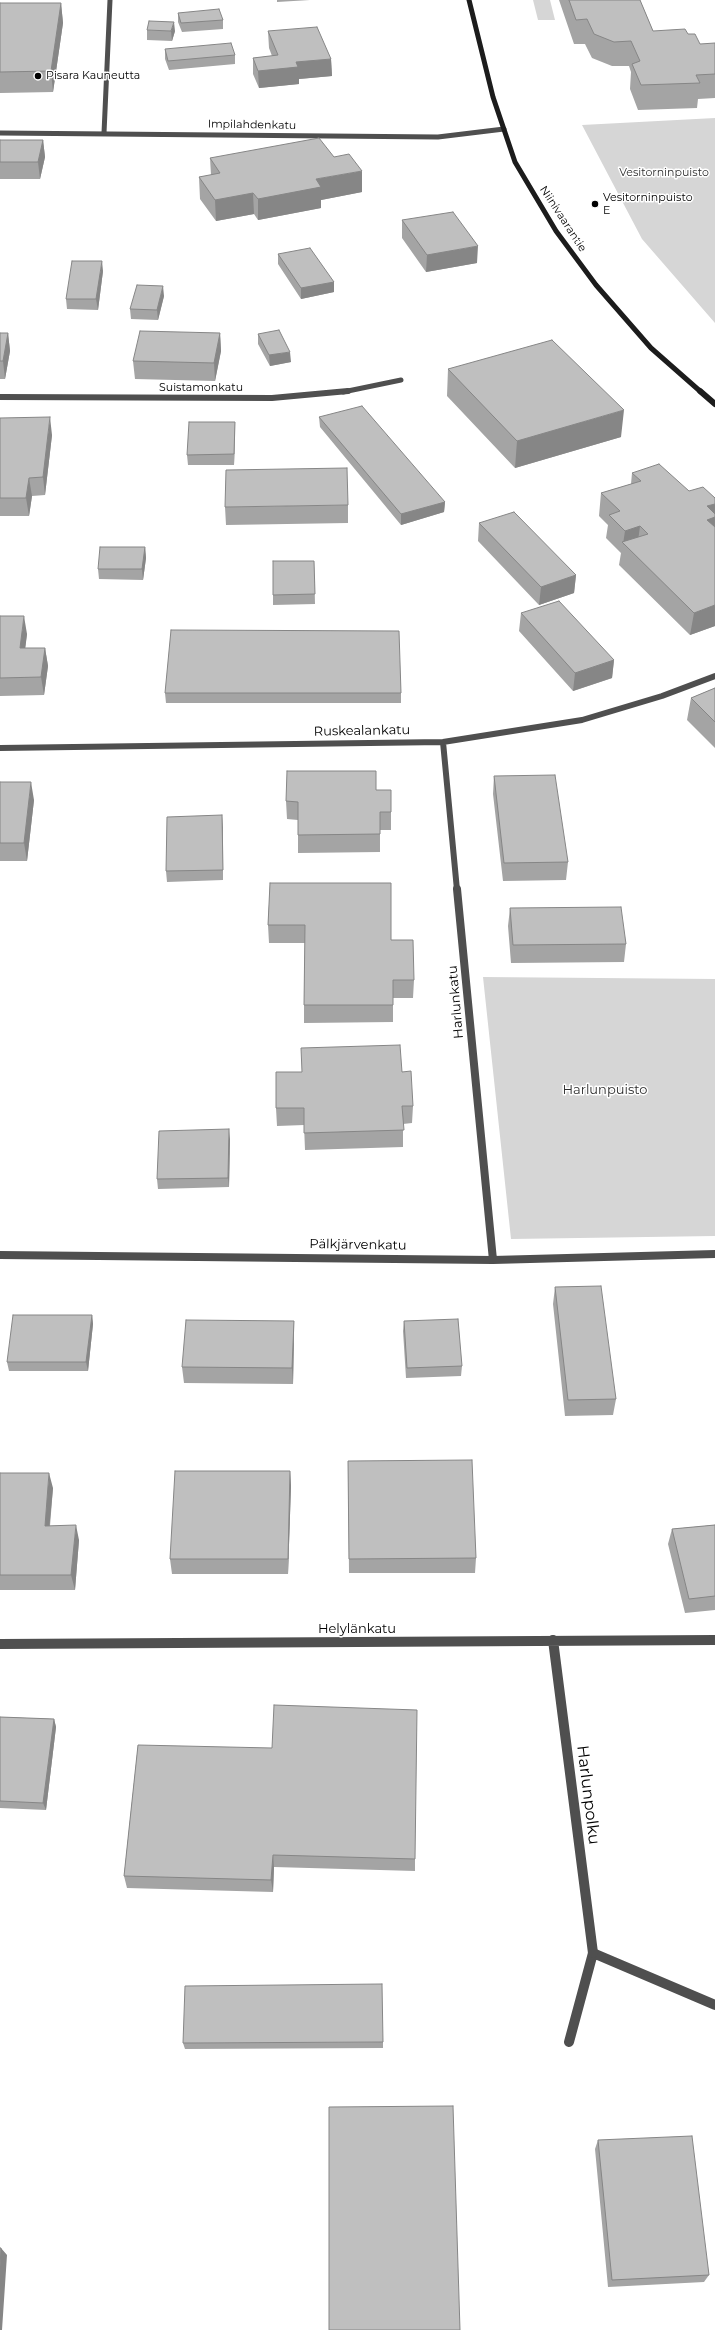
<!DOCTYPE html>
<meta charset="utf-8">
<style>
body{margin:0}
canvas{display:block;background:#fff}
</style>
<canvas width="715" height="2330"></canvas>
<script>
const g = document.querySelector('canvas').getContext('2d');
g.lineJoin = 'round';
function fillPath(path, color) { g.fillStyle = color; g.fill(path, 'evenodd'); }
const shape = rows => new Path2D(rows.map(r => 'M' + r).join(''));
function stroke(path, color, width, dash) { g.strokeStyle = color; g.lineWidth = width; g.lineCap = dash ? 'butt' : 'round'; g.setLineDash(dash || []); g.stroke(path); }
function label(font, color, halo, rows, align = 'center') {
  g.font = font + ' Montserrat,sans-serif'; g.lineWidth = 3; g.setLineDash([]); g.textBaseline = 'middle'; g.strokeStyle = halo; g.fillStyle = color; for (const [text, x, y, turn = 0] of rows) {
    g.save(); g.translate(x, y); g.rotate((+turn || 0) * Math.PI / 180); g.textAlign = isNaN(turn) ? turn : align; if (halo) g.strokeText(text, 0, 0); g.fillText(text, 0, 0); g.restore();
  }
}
fillPath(shape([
 [533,0,550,0,555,20,538,20],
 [715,118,715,323,642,239,582,125],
 [483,977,715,979,715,1236,511,1239]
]), '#d6d6d6');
stroke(shape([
 [569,2042,593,1953,715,2005]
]), '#4f4f4f', 10);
stroke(shape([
 [0,133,438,137,504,129],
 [104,133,110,0],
 [343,392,401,380]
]), '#4f4f4f', 5);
stroke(shape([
 [0,397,272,398,348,391],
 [443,742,457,890],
 [0,748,443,742,582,720,662,696,715,676]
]), '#4f4f4f', 6);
stroke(shape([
 [457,889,493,1260],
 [0,1255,493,1260,715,1254]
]), '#4f4f4f', 8);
stroke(shape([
 [553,1640,593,1953],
 [0,1644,715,1640]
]), '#4f4f4f', 10);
stroke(shape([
 [469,0,493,97,515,162,556,231,596,285,651,348,701,392]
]), '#1c1c1c', 5);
stroke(shape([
 [700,391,715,404]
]), '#1c1c1c', 6);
fillPath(shape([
 [277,0,310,0,277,2],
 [559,0,640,0,653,31,688,34,700,44,715,44,715,98,698,99,697,108,638,110,630,89,631,72,629,66,612,66,592,58,585,44,574,44],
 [0,3,61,3,63,23,53,92,0,93],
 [178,13,223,20,223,29,182,32,178,22],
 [147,30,175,31,172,41,147,40],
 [268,31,331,59,332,76,299,79,299,84,259,88,253,74,253,58,272,56,269,48],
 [165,49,235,55,235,64,169,70,165,59],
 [0,140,43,140,45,157,40,179,0,179],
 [210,158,362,192,321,200,321,208,258,220,254,214,216,221,200,199,199,177,211,175],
 [402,220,477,263,426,272,402,238],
 [278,254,334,282,334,292,301,299,278,264],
 [103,271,98,310,67,309,66,299],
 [164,296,158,320,131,319,130,309],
 [0,333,8,333,10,351,5,379,0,379],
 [220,333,221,351,215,381,135,379,133,361],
 [258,334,291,362,270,366,258,344],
 [448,369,621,437,515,468,447,396],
 [319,417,445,502,444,512,401,525,320,427],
 [0,418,52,435,45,495,32,496,29,516,0,516],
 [235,422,235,432,234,465,188,465,187,455],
 [632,473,689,491,715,498,715,626,690,635,619,565,621,553,606,538,608,525,599,516,601,493,631,484],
 [348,505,348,523,226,525,225,507],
 [479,523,576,575,574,593,539,605,478,541],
 [145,547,146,558,143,580,99,579,98,569],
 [314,561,315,604,273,605,273,595],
 [521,613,614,660,612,678,573,691,519,631],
 [0,616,27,634,25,648,45,648,48,666,44,695,0,696],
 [715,688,715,748,687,720,691,698],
 [165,693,401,693,401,703,166,703],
 [494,776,568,862,566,880,503,881,493,794],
 [0,782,34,800,27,861,0,861],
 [376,790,391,812,391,830,380,830,380,852,298,853,298,820,287,819,286,801],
 [223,826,223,880,167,882,166,871],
 [270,883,391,940,414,980,413,998,393,998,393,1022,304,1023,304,1005,305,943,269,943,268,925],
 [510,908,626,944,624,962,511,963,508,926],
 [402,1072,413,1106,412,1123,403,1124,403,1147,305,1150,304,1125,277,1126,276,1108],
 [230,1139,229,1187,158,1189,157,1179],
 [555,1287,616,1399,613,1415,565,1416,553,1304],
 [92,1315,93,1324,88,1371,9,1371,7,1362],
 [294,1321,294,1337,293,1384,184,1383,182,1367],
 [404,1321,462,1366,461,1376,406,1378,403,1331],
 [348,1461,476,1558,475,1573,349,1573],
 [290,1471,291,1486,288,1574,172,1574,170,1559],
 [0,1473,53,1488,50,1526,79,1540,75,1590,0,1590],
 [715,1525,715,1610,685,1613,668,1544,672,1529],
 [0,1717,54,1719,56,1727,46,1810,0,1808],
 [138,1745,415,1859,415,1871,274,1867,273,1892,127,1888,124,1876],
 [383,2042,383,2048,185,2049,183,2043],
 [598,2140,709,2275,704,2282,608,2287,595,2149]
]), '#a4a4a4');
fillPath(shape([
 [61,3,63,23,53,92,51,71],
 [174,22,175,31,172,41,171,31],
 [331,59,332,76,299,79,299,84,259,88,258,71,296,62],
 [43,140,45,157,40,179,38,162],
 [362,171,362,192,321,200,321,208,258,220,258,199,316,179],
 [253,193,254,214,216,221,215,200],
 [478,246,477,263,426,272,427,255],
 [102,261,103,271,98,310,96,299],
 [334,282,334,292,301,299,301,288],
 [163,286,164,296,158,320,157,310],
 [8,333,10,351,5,379,3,361],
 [220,333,221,351,215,381,214,363],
 [290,352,291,362,270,366,269,355],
 [624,410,621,437,515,468,517,441],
 [50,417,52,435,45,495,43,477],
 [235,422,235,432,234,465,234,454],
 [29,478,32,496,29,516,26,498],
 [445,502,444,512,401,525,401,514],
 [715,504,715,529,703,542,707,506],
 [640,526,637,549,623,544,625,531],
 [145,547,146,558,143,580,142,569],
 [576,575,574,593,539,605,541,587],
 [715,605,715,626,690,635,694,613],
 [24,616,27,634,23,667,20,648],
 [45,648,48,666,44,695,41,677],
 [614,660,612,678,573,691,575,673],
 [31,782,34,800,27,861,24,843],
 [222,815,223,826,223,880,223,870],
 [229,1129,230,1139,229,1187,228,1178],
 [92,1315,93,1324,88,1371,86,1362],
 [294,1321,294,1337,293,1384,292,1368],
 [290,1471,291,1486,288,1574,288,1559],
 [49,1473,53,1488,48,1541,45,1526],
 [76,1525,79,1540,75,1590,71,1575],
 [54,1719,56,1727,46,1810,43,1803],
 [273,1855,274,1867,273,1892,271,1880],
 [1,2248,7,2255,2,2330,0,2330,0,2267]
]), '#868686');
const building = shape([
 [569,0,640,0,653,31,685,29,688,34,695,34,700,44,715,43,715,74,696,75,700,83,641,85,632,64,640,61,631,41,614,42,594,34,587,19,576,20,569,0],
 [0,3,61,3,51,71,0,72,0,3],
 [219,9,223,20,181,23,178,13,219,9],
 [149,21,174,22,171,31,147,30,149,21],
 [317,27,331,59,296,62,298,67,258,71,253,58,278,55,268,31,317,27],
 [231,43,235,55,168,61,165,49,231,43],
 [319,138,334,157,349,154,362,171,316,179,321,187,258,199,253,193,215,200,199,177,220,173,210,158,319,138],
 [0,140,43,140,38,162,0,162,0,140],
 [453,212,478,246,427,255,402,220,453,212],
 [310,248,334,282,301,288,278,254,310,248],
 [72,261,102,261,96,299,66,299,72,261],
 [137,285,163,286,157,310,130,309,137,285],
 [279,330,290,352,269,355,258,334,279,330],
 [140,331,220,333,214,363,133,361,140,331],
 [0,333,8,333,3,361,0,361,0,333],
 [552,340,624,410,517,441,448,369,552,340],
 [362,406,445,502,401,514,319,417,362,406],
 [50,417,43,477,29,478,26,498,0,498,0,418,50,417],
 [189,422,235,422,234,454,187,455,189,422],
 [659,464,689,491,703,487,715,498,715,504,707,506,715,514,715,517,707,520,715,527,715,605,694,613,622,542,648,534,640,526,625,531,609,515,620,511,601,493,641,481,632,473,659,464],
 [347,468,348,505,225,507,226,470,347,468],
 [514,512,576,575,541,587,479,523,514,512],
 [100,547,145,547,142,569,98,569,100,547],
 [273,561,314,561,315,594,273,595,273,561],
 [559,601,614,660,575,673,521,613,559,601],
 [0,616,24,616,20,648,45,648,41,677,0,678,0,616],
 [171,630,399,631,401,693,165,693,171,630],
 [715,688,715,722,691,698,715,688],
 [287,771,376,771,376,790,391,790,391,812,380,812,380,834,298,835,298,802,286,801,287,771],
 [555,775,568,862,504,863,494,776,555,775],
 [0,782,31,782,24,843,0,843,0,782],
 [222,815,223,870,166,871,167,817,222,815],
 [270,883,391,883,391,940,413,940,414,980,393,980,393,1005,304,1005,305,925,268,925,270,883],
 [621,907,626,944,513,945,510,908,621,907],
 [400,1045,402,1072,411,1071,413,1106,402,1106,404,1130,304,1133,304,1108,276,1108,276,1072,302,1072,301,1048,400,1045],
 [229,1129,228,1178,157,1179,159,1131,229,1129],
 [601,1286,616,1399,568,1400,555,1287,601,1286],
 [13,1315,92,1315,86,1362,7,1362,13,1315],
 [458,1319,462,1366,407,1368,404,1321,458,1319],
 [186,1320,294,1321,292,1368,182,1367,186,1320],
 [472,1460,476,1558,349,1559,348,1461,472,1460],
 [175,1471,290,1471,288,1559,170,1559,175,1471],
 [0,1473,49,1473,45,1526,76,1525,71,1575,0,1575,0,1473],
 [715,1525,715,1596,689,1599,672,1529,715,1525],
 [274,1705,417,1710,415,1859,273,1855,271,1880,124,1876,138,1745,272,1748,274,1705],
 [0,1717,54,1719,43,1803,0,1801,0,1717],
 [382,1984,383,2042,183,2043,185,1986,382,1984],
 [453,2106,460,2330,329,2330,329,2107,453,2106],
 [692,2136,709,2275,612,2280,598,2140,692,2136],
 [0,2248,1,2248,0,2267,0,2248]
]);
fillPath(building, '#bfbfbf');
stroke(building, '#868686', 1);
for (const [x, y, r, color] of [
 [38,76,4,"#000"],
 [595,204,4,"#000"]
]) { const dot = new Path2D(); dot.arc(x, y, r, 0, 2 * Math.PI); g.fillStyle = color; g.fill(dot); stroke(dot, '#fff', 1.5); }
label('11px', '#000', '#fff', [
 ["Pisara Kauneutta",46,76],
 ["Vesitorninpuisto",603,198],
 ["E",603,211]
], 'left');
label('11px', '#000', '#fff', [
 ["Impilahdenkatu",252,125,1],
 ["Niinivaarantie",563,219,57],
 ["Suistamonkatu",201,388]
]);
label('11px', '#2d2d2d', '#fff', [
 ["Vesitorninpuisto",664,173]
]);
label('13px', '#000', '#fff', [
 ["Ruskealankatu",362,731,-1],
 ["Harlunkatu",456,1002,-95],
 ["Pälkjärvenkatu",358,1245,1],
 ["Helylänkatu",357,1629]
]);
label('13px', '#2d2d2d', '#fff', [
 ["Harlunpuisto",605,1090]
]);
label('16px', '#000', '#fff', [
 ["Harlunpolku",588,1795,83]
]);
</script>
